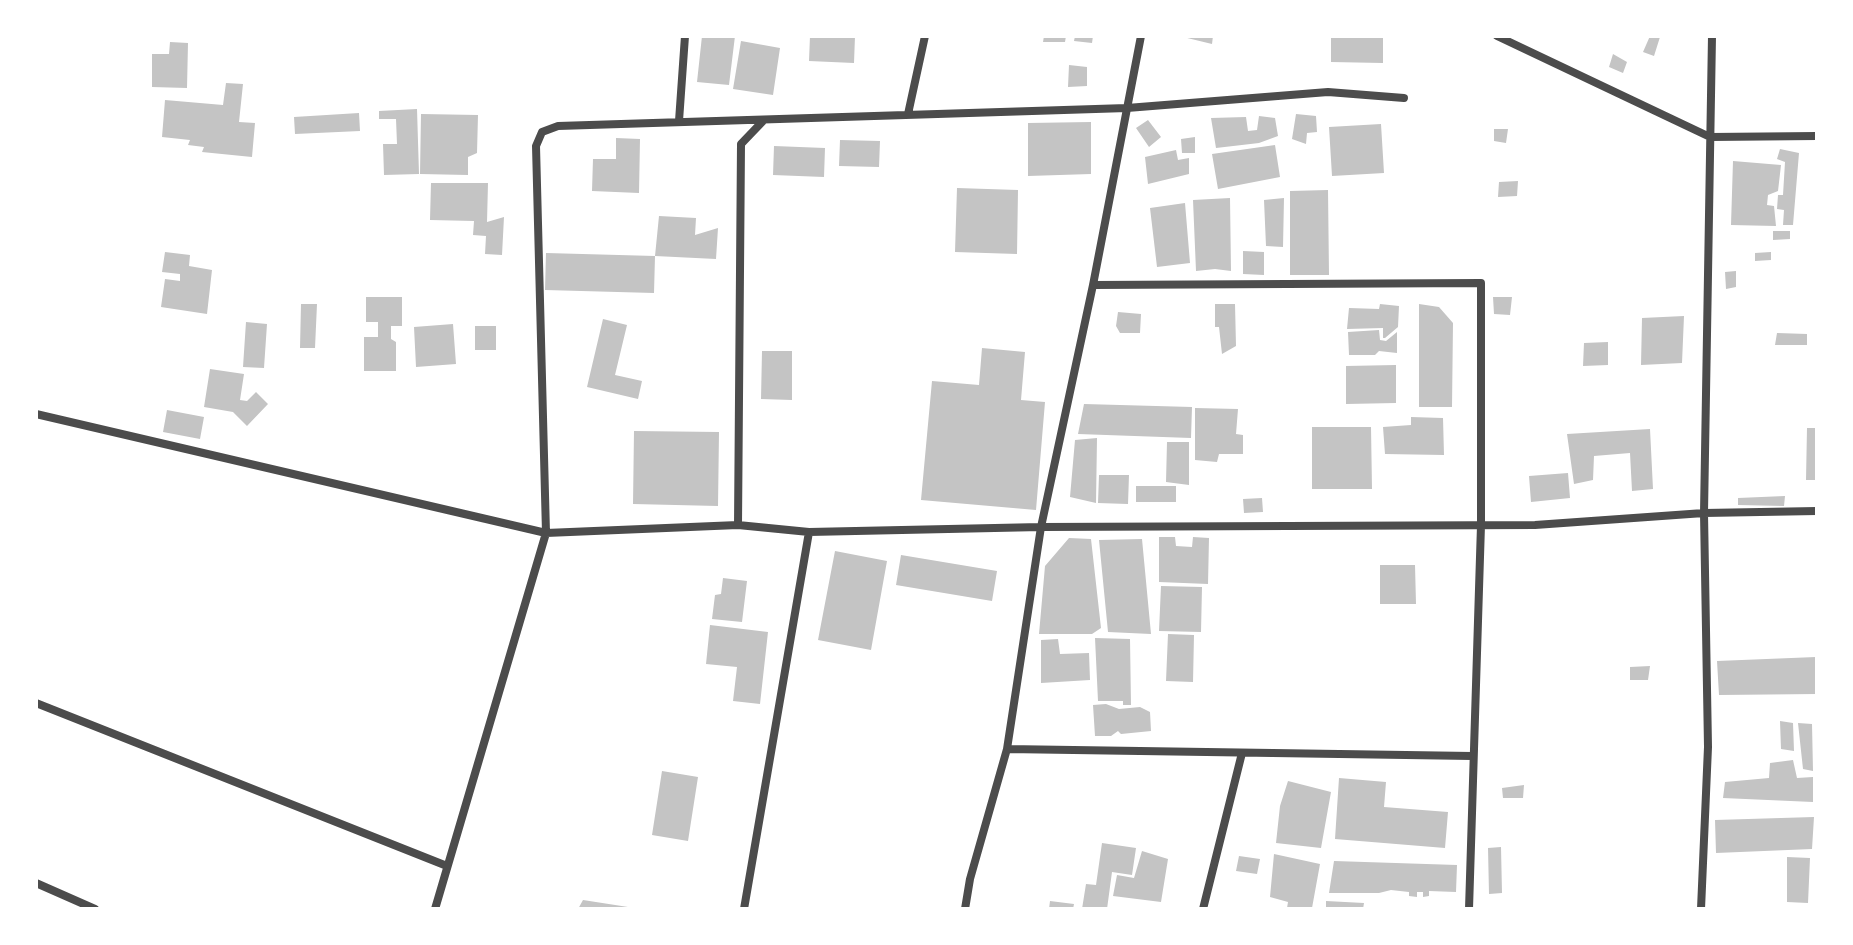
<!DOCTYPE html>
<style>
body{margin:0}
#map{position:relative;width:1853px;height:945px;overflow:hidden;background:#fff;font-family:"PT Sans Narrow",sans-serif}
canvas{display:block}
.frame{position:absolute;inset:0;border:38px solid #fff;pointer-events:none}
</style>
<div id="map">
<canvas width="1853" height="945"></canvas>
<div class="frame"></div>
</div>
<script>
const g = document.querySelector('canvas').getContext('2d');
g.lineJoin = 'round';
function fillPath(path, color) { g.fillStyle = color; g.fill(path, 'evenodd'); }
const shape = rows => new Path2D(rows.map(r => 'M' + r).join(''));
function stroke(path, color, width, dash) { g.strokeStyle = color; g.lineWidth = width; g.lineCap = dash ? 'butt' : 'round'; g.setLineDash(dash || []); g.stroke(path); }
fillPath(shape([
 [702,36,735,36,729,85,697,82],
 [810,36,855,36,854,63,809,61],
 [1044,36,1066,36,1065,42,1043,42],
 [1075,36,1093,36,1092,43,1074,41],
 [1179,36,1213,36,1212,44],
 [1331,36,1383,36,1383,63,1331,62],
 [1650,36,1660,37,1654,56,1643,52],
 [741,41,780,48,773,95,733,89],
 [170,42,188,43,187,88,152,87,152,54,169,54],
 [1613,54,1627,62,1623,73,1609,67],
 [1069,65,1087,67,1087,86,1068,87],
 [226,83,243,84,239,122,255,123,252,157,202,152,204,147,188,145,190,140,162,137,165,100,223,105],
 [417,109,419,174,384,175,383,144,397,144,396,119,379,119,379,111],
 [359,113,360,131,295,134,294,117],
 [421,114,478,115,477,153,468,157,468,175,420,174],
 [1296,114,1316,116,1317,132,1307,133,1306,144,1292,139],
 [1259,116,1275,118,1278,136,1259,143,1216,148,1211,118,1246,117,1248,131,1257,130],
 [1148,120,1161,137,1149,147,1136,128],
 [1091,122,1091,174,1028,176,1028,123],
 [1381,124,1384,173,1332,176,1329,127],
 [1494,129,1508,129,1506,143,1494,141],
 [1195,137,1195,153,1182,153,1181,139],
 [616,138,640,139,639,193,592,191,593,159,616,159],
 [840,140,880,141,879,167,839,166],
 [1275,145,1280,177,1218,189,1212,154],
 [774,146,825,148,824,177,773,175],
 [1780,149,1799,153,1793,225,1783,225,1784,210,1777,209,1778,195,1783,195,1785,162,1777,159],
 [1176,150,1178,160,1189,158,1189,174,1148,184,1145,157],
 [1733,161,1781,165,1778,191,1768,195,1767,205,1774,206,1776,226,1731,225],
 [1518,181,1517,196,1498,197,1499,182],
 [431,183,488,183,487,222,504,217,502,255,485,254,486,236,473,235,474,221,430,220],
 [957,188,1018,190,1017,254,955,252],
 [1328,190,1329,275,1290,275,1290,191],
 [1230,198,1231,271,1215,269,1196,271,1193,200],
 [1284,198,1283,247,1266,246,1264,200],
 [1185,203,1190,263,1157,267,1150,208],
 [659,216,696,218,695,235,718,228,716,259,655,256,654,293,545,290,546,253,655,256],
 [1773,231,1790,231,1790,239,1773,240],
 [1243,251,1264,252,1264,275,1243,274],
 [165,252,190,255,189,266,212,270,207,314,161,307,165,279,180,281,180,274,162,272],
 [1771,252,1771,260,1755,261,1755,253],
 [1736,271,1736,287,1726,289,1725,272],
 [366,297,402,297,402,326,391,326,391,339,396,342,396,371,364,371,364,337,378,337,378,322,366,322],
 [1493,297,1512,297,1510,315,1494,314],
 [301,304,317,304,315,348,300,348],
 [1215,304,1235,304,1236,346,1222,354,1219,327,1215,327],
 [1380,304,1399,306,1398,327,1385,338,1383,338,1383,328,1347,329,1349,308,1379,309],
 [1419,304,1439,307,1453,323,1452,407,1419,407],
 [1118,312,1141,314,1140,333,1120,333,1116,326],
 [1684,316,1682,363,1641,365,1642,318],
 [603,319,627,325,615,375,642,381,638,399,587,387],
 [246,322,267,324,264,368,243,367],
 [453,324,456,364,416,367,414,327],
 [475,326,496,326,496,350,475,350],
 [1379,330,1380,340,1386,341,1397,332,1397,353,1379,351,1375,355,1349,355,1348,332],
 [1777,333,1807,334,1807,345,1775,345],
 [1608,342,1608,365,1583,366,1584,343],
 [982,348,1025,352,1021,400,1045,402,1036,510,921,500,932,381,979,385],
 [762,351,792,351,792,400,761,399],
 [1396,365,1396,403,1346,404,1346,366],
 [210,369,244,374,240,400,247,401,256,392,268,404,247,426,233,412,204,407],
 [1084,404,1192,407,1191,438,1078,434],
 [1195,408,1238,409,1236,434,1243,435,1243,454,1219,454,1217,462,1195,460],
 [167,410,204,417,200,439,163,432],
 [1411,417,1443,418,1444,455,1385,454,1383,427,1411,425],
 [1312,427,1371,427,1372,489,1312,489],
 [1807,428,1817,428,1817,480,1806,480],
 [1650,429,1653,489,1632,491,1630,453,1594,456,1593,480,1574,484,1567,434],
 [634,431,719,432,718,506,633,504],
 [1097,438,1096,503,1070,497,1075,440],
 [1167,442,1189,442,1189,485,1166,482],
 [1568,473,1570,498,1531,502,1529,476],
 [1099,475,1129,475,1128,504,1098,503],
 [1136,486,1176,486,1176,502,1136,502],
 [1785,496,1784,506,1738,505,1738,498],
 [1262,498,1263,512,1244,513,1243,499],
 [1159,537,1175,537,1176,546,1192,547,1193,537,1209,538,1208,584,1159,582],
 [1069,538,1091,539,1101,628,1092,634,1039,634,1045,566],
 [1142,539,1151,634,1108,632,1099,540],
 [835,551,887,561,871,650,818,640],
 [901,555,997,571,992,601,896,585],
 [1380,565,1415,565,1416,604,1380,604],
 [723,578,747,581,742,622,712,619,715,595,721,594],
 [1161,586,1202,587,1201,632,1159,631],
 [710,625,768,632,760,704,733,701,737,667,706,664],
 [1168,634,1194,635,1193,682,1166,681],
 [1095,638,1130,639,1131,705,1123,705,1123,701,1098,701],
 [1058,639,1060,654,1089,653,1090,680,1041,683,1041,640],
 [1816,657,1817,694,1719,695,1717,661],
 [1650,666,1648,680,1630,680,1630,667],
 [1106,704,1119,709,1140,707,1150,712,1151,731,1121,734,1118,731,1111,736,1095,736,1093,705],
 [1780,721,1793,723,1794,751,1781,749],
 [1798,723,1812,724,1813,771,1803,769],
 [1793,760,1797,778,1813,777,1813,802,1723,798,1725,782,1769,778,1770,763],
 [662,771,698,777,688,841,652,835],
 [1339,778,1386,782,1384,807,1448,812,1445,848,1335,839],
 [1288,781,1331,792,1321,848,1276,843,1280,806],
 [1524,785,1523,798,1503,798,1502,788],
 [1814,817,1812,849,1716,853,1715,820],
 [1102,843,1136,848,1132,875,1112,872,1107,909,1082,909,1086,884,1096,885],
 [1501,847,1502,893,1489,894,1488,848],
 [1142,851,1168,859,1161,902,1113,896,1117,875,1134,878],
 [1274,854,1320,864,1312,908,1287,908,1288,902,1270,897],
 [1239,856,1260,859,1257,874,1236,871],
 [1787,857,1810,858,1808,903,1787,902],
 [1334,861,1457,865,1456,892,1429,891,1429,896,1423,897,1423,892,1417,892,1417,897,1409,896,1409,892,1391,890,1379,893,1329,893],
 [583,900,628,907,628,909,578,909],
 [1050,901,1074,904,1073,909,1049,909],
 [1326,901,1364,903,1363,909,1326,909]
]), '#c4c4c4');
stroke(shape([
 [1497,36,1710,137,1817,136],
 [908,114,925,36],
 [679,121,685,36],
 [1093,285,1481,283,1481,525,1469,909],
 [36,414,546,533,738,525,809,532,1041,527,1535,525,1704,513,1817,511],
 [738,525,741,144,764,120],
 [36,703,447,866],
 [1007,749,1472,756],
 [36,883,95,909],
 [435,909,546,533,536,146,542,132,558,126,1127,108,1328,92,1404,98],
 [744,909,809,532],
 [965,909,970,879,1007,749,1041,527,1093,285,1141,36],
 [1203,909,1242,753],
 [1701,909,1708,747,1704,513,1712,36]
]), '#4c4c4c', 8);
</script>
